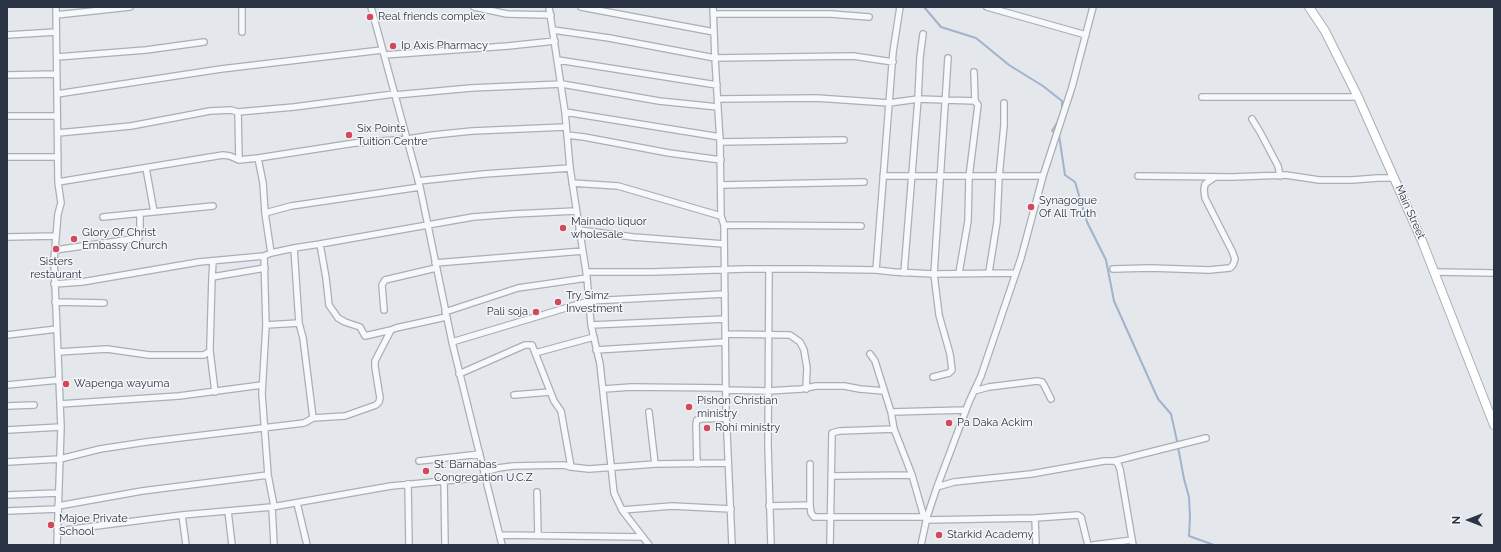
<!DOCTYPE html>
<style>
body{margin:0}
#map{position:relative;width:1501px;height:552px;overflow:hidden;background:#e4e7ec;font-family:Raleway,sans-serif}
canvas{display:block}
.frame{position:absolute;inset:0;border:8px solid #2b3445;pointer-events:none}
.north{position:absolute;left:1449px;top:500px;width:40px;height:40px;-webkit-text-stroke:3px #f4f6f9;paint-order:stroke;rotate:270deg;font-size:11px;font-weight:700;line-height:16px;text-align:center;color:#2b3445}
.north::after{content:'';display:block;margin:auto;width:14px;height:18px;background:#2b3445;clip-path:polygon(50% 0,100% 100%,50% 72%,0 100%)}
</style>
<div id="map">
<canvas width="1501" height="552"></canvas>
<div class="frame"></div>
<div class="north">N</div>
</div>
<script>
const g = document.querySelector('canvas').getContext('2d');
g.lineJoin = 'round';
const shape = rows => new Path2D(rows.map(r => 'M' + r).join(''));
function stroke(path, color, width, dash) { g.strokeStyle = color; g.lineWidth = width; g.lineCap = dash ? 'butt' : 'round'; g.setLineDash(dash || []); g.stroke(path); }
function label(font, color, halo, rows, align = 'center') {
  g.font = font + ' Raleway,sans-serif'; g.lineWidth = 3; g.setLineDash([]); g.textBaseline = 'middle'; g.strokeStyle = halo; g.fillStyle = color; for (const [text, x, y, turn = 0] of rows) {
    g.save(); g.translate(x, y); g.rotate((+turn || 0) * Math.PI / 180); g.textAlign = isNaN(turn) ? turn : align; if (halo) g.strokeText(text, 0, 0); g.fillText(text, 0, 0); g.restore();
  }
}
stroke(shape([
 [924,7,941,27,976,38,1009,65,1043,86,1062,101,1062,110,1057,123,1052,131,1059,135,1065,175,1075,182,1087,222,1106,260,1114,301,1158,399,1171,414,1177,441],
 [1178,447,1184,479,1189,497,1190,517,1189,536,1214,545]
]), '#9fb4cc', 2);
const minor = shape([
 [56,7,58,182,61,203,58,214,54,260,61,427,57,545],
 [242,7,242,32],
 [371,7,420,187,452,342,502,545],
 [474,7,507,14,551,15],
 [549,7,565,112,570,168,587,278,591,325,600,364,613,484,614,493,622,510,649,545],
 [581,7,714,32],
 [713,7,715,58,720,142,721,216,724,225,726,411,732,545],
 [987,7,1086,35],
 [714,14,831,14,869,17],
 [56,15,130,7],
 [553,30,609,38,715,58,853,56,893,62],
 [7,35,56,32],
 [384,55,508,46,555,41],
 [57,57,146,50,204,42],
 [558,60,717,85],
 [974,72,975,101],
 [7,75,57,74],
 [57,94,221,69,382,50],
 [395,95,471,88,562,84,659,101,718,107],
 [1202,97,1358,97],
 [718,99,816,98,889,103,918,99,975,101,978,105,969,177,968,221,959,273],
 [238,112,239,160],
 [565,112,720,137],
 [7,116,57,116],
 [1252,119,1260,132,1278,166,1280,176],
 [58,133,131,126,210,111,231,110,238,112,294,107,394,94],
 [567,135,584,137,669,153,721,160],
 [720,142,844,140],
 [7,157,58,157],
 [146,168,154,212],
 [883,176,1043,176],
 [1138,176,1232,177,1286,175,1319,180,1352,180,1378,178,1395,178],
 [418,181,484,174,570,168],
 [58,182,223,155,230,156,239,160,258,158],
 [572,183,618,186,721,216],
 [722,185,864,182],
 [265,213,291,206,420,187],
 [103,217,213,206],
 [724,225,861,226],
 [579,230,633,237,724,244],
 [7,237,56,236],
 [320,244,473,217,513,214,576,211],
 [294,248,320,244,326,278,329,305,338,318,345,322,360,327,365,336,391,330],
 [55,250,139,238,140,235,140,213],
 [271,253,265,213,263,183,258,158,355,143,408,139,433,135,472,131,566,127],
 [264,256,266,325,262,394,268,475,274,506],
 [435,263,583,251],
 [769,269,768,446,771,545],
 [1113,269,1150,268,1209,270,1230,268,1233,265,1235,259,1232,251,1205,198,1204,190,1205,184,1215,177],
 [876,270,893,52,900,7],
 [586,272,653,272,745,269,809,269,876,270,894,272,934,274,1016,273],
 [989,272,997,222,999,177,1004,125,1004,103],
 [1435,272,1494,273],
 [904,273,918,99,920,57,923,34],
 [212,277,213,261],
 [54,284,82,282,199,262,264,256,271,253,294,248,299,323,303,338,313,418,345,416,376,405,379,402,380,398,375,367,375,361,391,330,396,328,446,317],
 [55,302,104,303],
 [384,310,382,285,385,280,436,268],
 [445,312,518,288,587,278],
 [266,325,299,323],
 [591,325,725,319],
 [725,334,790,335,800,342,804,350,807,368,806,389],
 [7,335,57,329],
 [452,342,589,301,725,294],
 [596,350,725,342],
 [210,351,215,392],
 [58,352,107,349,149,355,204,355,210,351,210,346,212,277,265,268],
 [535,353,594,337],
 [870,354,875,361,891,412,894,429,912,475,924,517],
 [459,374,525,345,532,345,554,401,561,411,571,467],
 [933,377,949,373,952,370,950,354,939,315,934,274,948,58],
 [7,385,59,380],
 [604,389,631,387,726,388],
 [726,390,768,391,801,389,816,386,844,386,860,389,884,391],
 [974,391,989,387,1037,381,1042,382,1044,385,1051,399],
 [514,395,550,392],
 [60,404,179,396,262,385],
 [7,406,34,405],
 [649,412,655,464],
 [891,412,966,410],
 [7,430,61,427],
 [419,461,480,454],
 [1115,461,1206,438],
 [7,462,60,459,100,449,146,442,304,423,313,418],
 [697,464,696,424,697,420,701,419,726,418],
 [810,464,810,505,811,513,814,517,926,517],
 [485,472,498,468,513,466,564,465,571,467,589,469,655,464,728,463],
 [831,476,912,475],
 [444,480,445,545],
 [408,484,409,545],
 [937,487,954,482,1031,474,1104,461,1115,461,1118,464,1120,469,1133,545],
 [537,492,538,535],
 [7,495,58,493],
 [297,503,307,545],
 [58,506,142,491,268,475],
 [769,506,810,505],
 [272,507,274,545],
 [622,510,672,506,731,509],
 [7,511,58,509],
 [228,511,232,545],
 [182,515,186,545],
 [1035,518,1036,545],
 [926,520,1035,518,1078,515,1081,517,1088,545],
 [57,531,182,515,272,507,391,486,486,477],
 [500,535,643,537],
 [830,545,832,433,839,431,894,429],
 [921,545,927,517,937,487,969,402,981,376,1021,258,1043,176,1072,87,1093,7],
 [1093,545,1132,540]
]);
const secondary = shape([
 [1309,7,1325,31,1358,97,1422,241,1494,425]
]);
stroke(minor, '#a9aeb7', 8);
stroke(secondary, '#a9aeb7', 10);
stroke(minor, '#f7f8fa', 5.5);
stroke(secondary, '#fff', 8);
for (const [x, y, r, color] of [
 [370,17,4,"#d1495b"],
 [393,46,4,"#d1495b"],
 [349,135,4,"#d1495b"],
 [1031,207,4,"#d1495b"],
 [563,228,4,"#d1495b"],
 [74,239,4,"#d1495b"],
 [56,249,4,"#d1495b"],
 [558,302,4,"#d1495b"],
 [536,312,4,"#d1495b"],
 [66,384,4,"#d1495b"],
 [689,407,4,"#d1495b"],
 [949,423,4,"#d1495b"],
 [707,428,4,"#d1495b"],
 [426,471,4,"#d1495b"],
 [51,525,4,"#d1495b"],
 [939,535,4,"#d1495b"]
]) { const dot = new Path2D(); dot.arc(x, y, r, 0, 2 * Math.PI); g.fillStyle = color; g.fill(dot); stroke(dot, '#f4f6f9', 1.5); }
label('11px', '#2b3445', '#f4f6f9', [
 ["Real friends complex",378,17],
 ["Ip Axis Pharmacy",401,46],
 ["Six Points",357,129],
 ["Tuition Centre",357,142],
 ["Synagogue",1039,201],
 ["Of All Truth",1039,214],
 ["Mainado liquor",571,222],
 ["wholesale",571,235],
 ["Glory Of Christ",82,233],
 ["Embassy Church",82,246],
 ["Sisters",56,262,"center"],
 ["restaurant",56,275,"center"],
 ["Try Simz",566,296],
 ["Investment",566,309],
 ["Pali soja",528,312,"right"],
 ["Wapenga wayuma",74,384],
 ["Pishon Christian",697,401],
 ["ministry",697,414],
 ["Pa Daka Ackim",957,423],
 ["Rohi ministry",715,428],
 ["St. Barnabas",434,465],
 ["Congregation U.C.Z",434,478],
 ["Majoe Private",59,519],
 ["School",59,532],
 ["Starkid Academy",947,535]
], 'left');
label('11px', '#2b3445', '#f4f6f9', [
 ["Main Street",1410,212,66]
]);
</script>
